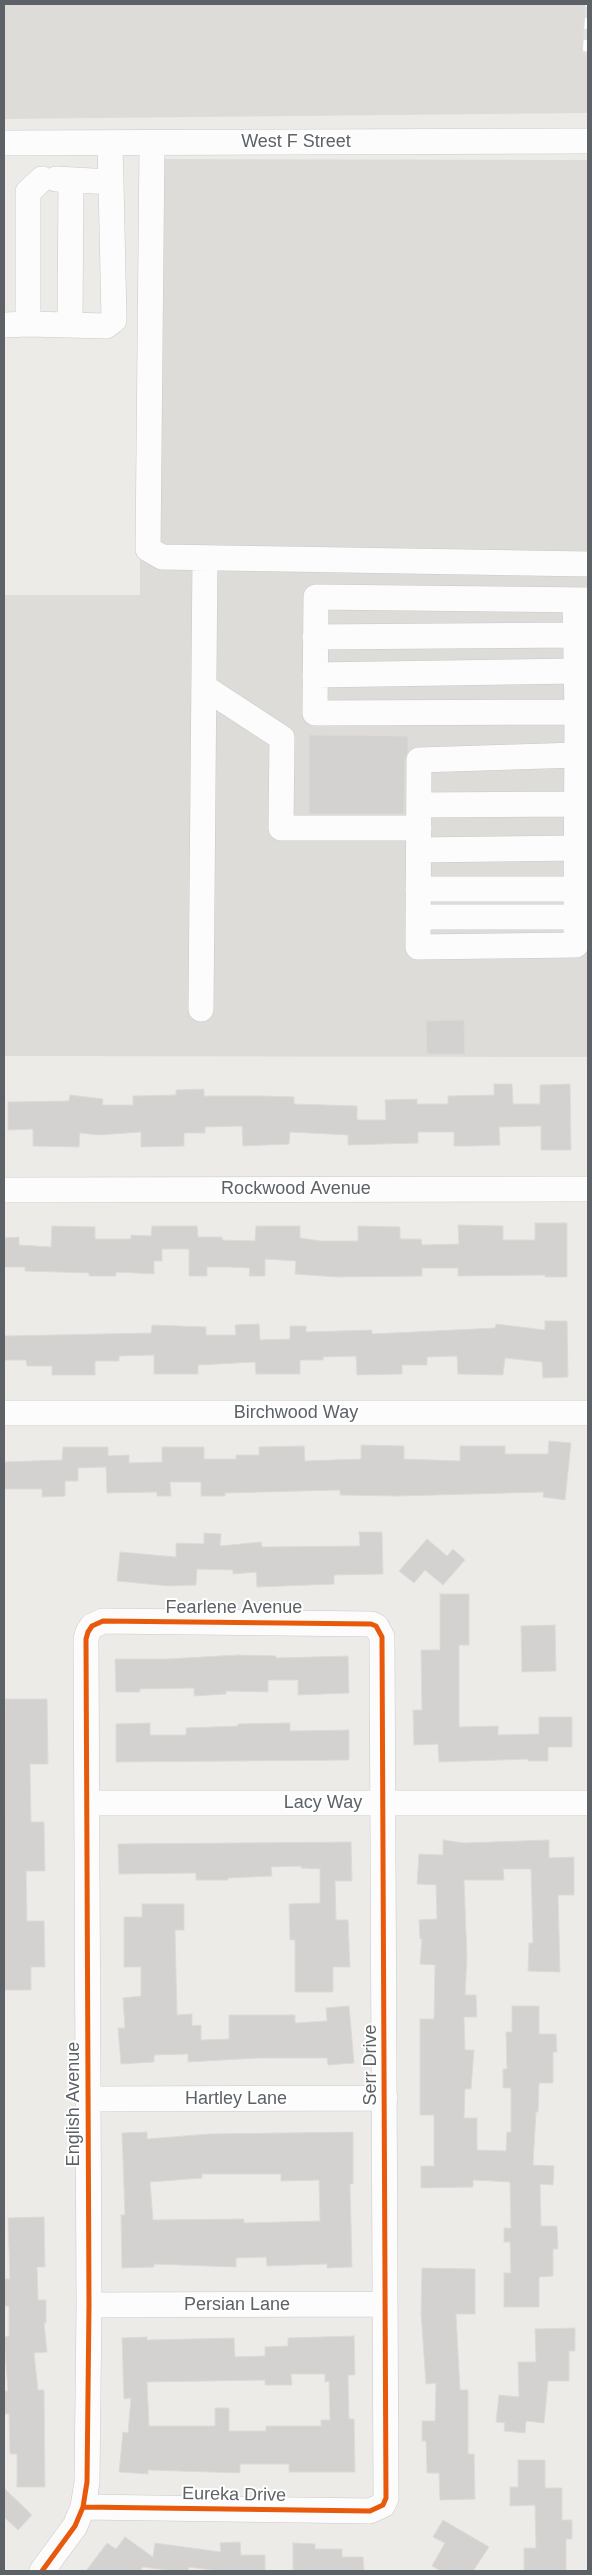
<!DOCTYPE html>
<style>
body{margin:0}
#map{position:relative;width:592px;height:2575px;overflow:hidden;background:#edebe8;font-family:Arial,sans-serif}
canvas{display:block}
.frame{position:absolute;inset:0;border:5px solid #5d6267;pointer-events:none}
</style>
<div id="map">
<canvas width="592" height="2575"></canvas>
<div class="frame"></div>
</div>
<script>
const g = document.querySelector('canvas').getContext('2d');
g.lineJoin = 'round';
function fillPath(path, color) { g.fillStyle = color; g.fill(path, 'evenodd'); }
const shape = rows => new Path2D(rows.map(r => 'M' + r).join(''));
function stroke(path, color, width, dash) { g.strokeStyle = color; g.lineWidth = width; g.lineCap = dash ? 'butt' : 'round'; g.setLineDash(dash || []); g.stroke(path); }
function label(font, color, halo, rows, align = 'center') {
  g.font = font + ' Arial,sans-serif'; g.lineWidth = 4; g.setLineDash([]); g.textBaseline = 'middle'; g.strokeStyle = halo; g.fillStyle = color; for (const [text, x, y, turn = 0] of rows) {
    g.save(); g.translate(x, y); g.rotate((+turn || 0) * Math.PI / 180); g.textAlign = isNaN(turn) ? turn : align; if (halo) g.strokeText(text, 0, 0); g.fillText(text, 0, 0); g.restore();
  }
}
fillPath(shape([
 [4,4,586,4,588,113,4,119],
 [139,159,588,160,588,1057,4,1056,4,595,140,595]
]), '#dedcd9');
const building = shape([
 [309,735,408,736,408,751,405,760,404,814,309,814,309,735],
 [464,1020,465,1054,427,1054,426,1021,464,1020],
 [494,1084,512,1084,513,1104,540,1104,540,1085,570,1084,571,1150,541,1150,541,1126,499,1127,500,1145,473,1146,454,1146,454,1132,418,1132,418,1143,348,1145,348,1135,290,1132,289,1144,243,1146,242,1126,205,1127,205,1133,184,1133,184,1146,141,1147,141,1132,99,1135,80,1133,79,1147,33,1146,33,1129,8,1130,8,1102,69,1101,70,1095,103,1099,102,1105,133,1105,133,1096,176,1095,176,1090,204,1089,204,1096,264,1096,294,1097,294,1104,357,1106,357,1120,386,1120,385,1100,417,1099,417,1104,448,1104,448,1096,494,1095,494,1084],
 [535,1223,567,1223,567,1277,545,1277,545,1275,458,1276,458,1268,422,1268,422,1276,337,1277,295,1274,296,1261,265,1259,265,1276,249,1276,250,1268,228,1267,207,1267,207,1276,189,1276,189,1249,162,1249,162,1261,154,1261,154,1274,116,1272,116,1276,89,1276,89,1273,25,1271,25,1267,4,1267,4,1238,19,1237,19,1245,51,1247,52,1226,95,1227,95,1239,131,1239,131,1235,151,1236,152,1226,197,1226,198,1237,222,1237,222,1240,255,1241,256,1226,300,1226,300,1238,321,1241,358,1241,358,1226,400,1227,400,1239,421,1239,422,1245,459,1244,458,1225,503,1226,503,1240,535,1240,535,1223],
 [545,1321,567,1321,568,1377,543,1378,542,1362,505,1358,503,1375,458,1374,457,1356,427,1357,427,1365,402,1365,402,1374,357,1375,356,1356,323,1357,323,1360,300,1360,300,1374,256,1374,255,1362,198,1365,198,1374,154,1374,154,1355,119,1356,119,1361,95,1361,95,1375,52,1375,52,1366,27,1366,26,1360,4,1360,4,1336,151,1333,152,1325,206,1327,206,1335,236,1335,235,1325,259,1324,260,1340,290,1339,290,1326,306,1326,306,1332,372,1330,372,1334,495,1328,496,1324,545,1330,545,1321],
 [549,1441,571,1443,565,1500,543,1497,544,1492,398,1496,340,1495,340,1490,225,1493,225,1496,201,1496,201,1482,170,1482,171,1496,157,1496,157,1492,107,1493,106,1467,78,1468,78,1481,65,1481,65,1496,42,1497,42,1489,4,1489,4,1462,62,1460,63,1447,108,1447,108,1456,129,1455,129,1463,162,1462,162,1447,204,1447,204,1459,236,1459,236,1455,259,1455,259,1447,304,1446,305,1461,361,1459,361,1445,404,1446,404,1459,460,1461,460,1446,505,1446,505,1454,548,1454,549,1441],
 [359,1532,382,1532,383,1574,334,1575,334,1584,257,1587,256,1572,233,1574,233,1570,197,1569,196,1585,168,1586,117,1581,120,1552,176,1557,176,1543,204,1544,204,1533,221,1534,220,1546,261,1542,262,1547,360,1546,359,1532],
 [427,1539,447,1556,453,1549,465,1560,443,1585,425,1570,414,1583,399,1571,427,1539],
 [440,1594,469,1594,469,1645,459,1645,459,1727,498,1726,498,1735,539,1734,539,1717,572,1717,572,1747,548,1747,548,1761,528,1761,528,1759,439,1762,438,1744,414,1745,413,1710,422,1710,421,1650,440,1650,440,1594],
 [555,1625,556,1671,522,1672,521,1626,555,1625],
 [238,1655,276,1656,276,1658,348,1656,349,1693,298,1695,298,1680,268,1680,268,1692,226,1691,226,1694,194,1696,194,1688,140,1689,140,1692,116,1692,115,1659,167,1659,238,1655],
 [5,1699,47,1699,48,1764,30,1764,31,1822,44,1822,45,1871,26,1871,27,1921,44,1921,45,1967,31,1967,31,1990,4,1990,5,1699],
 [150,1723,150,1735,186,1735,186,1728,238,1726,238,1724,290,1723,290,1731,349,1730,349,1760,116,1762,116,1724,150,1723],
 [443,1840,464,1843,549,1840,549,1858,574,1857,574,1895,558,1895,560,1972,528,1971,529,1943,533,1943,531,1869,503,1869,504,1880,464,1880,467,1958,465,1995,476,1995,477,2017,464,2017,465,2050,474,2050,471,2089,465,2089,464,2118,477,2118,477,2150,506,2151,507,2132,511,2132,511,2088,503,2088,503,2069,507,2069,506,2032,512,2032,512,2006,539,2006,539,2034,556,2034,557,2052,553,2052,553,2083,539,2083,538,2112,536,2112,533,2165,554,2166,553,2185,540,2184,541,2226,557,2226,558,2249,553,2249,553,2276,539,2277,539,2307,504,2307,504,2273,511,2273,510,2242,504,2242,504,2228,511,2228,510,2182,473,2180,473,2187,421,2188,421,2166,434,2166,434,2115,420,2115,420,2019,434,2019,435,1965,420,1964,422,1939,420,1939,419,1920,437,1919,436,1885,417,1884,419,1854,443,1855,443,1840],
 [351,1842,352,1881,335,1881,336,1920,348,1920,350,1967,333,1967,333,1992,295,1992,295,1940,290,1940,289,1904,320,1903,320,1869,301,1868,301,1866,271,1867,272,1876,228,1878,228,1880,196,1880,196,1873,119,1874,118,1844,351,1842],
 [142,1904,184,1904,184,1930,175,1930,177,2015,192,2014,192,2026,201,2025,201,2040,229,2039,229,2015,295,2015,295,2023,327,2021,326,2008,349,2006,354,2063,328,2065,327,2058,258,2058,188,2062,188,2054,154,2055,154,2062,121,2064,118,2028,125,2028,123,1998,141,1996,141,1967,124,1967,124,1917,142,1917,142,1904],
 [147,2132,147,2139,209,2134,353,2132,353,2184,350,2184,352,2267,327,2268,327,2264,267,2266,266,2257,236,2258,236,2267,154,2264,154,2267,122,2268,121,2215,125,2215,122,2133,147,2132],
 [202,2174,281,2174,281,2181,319,2180,320,2221,244,2223,244,2219,153,2220,150,2182,202,2178,202,2174],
 [44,2217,45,2267,37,2267,38,2300,46,2300,46,2323,44,2323,47,2352,34,2353,38,2390,44,2390,45,2487,17,2487,17,2454,10,2454,9,2414,4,2414,4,2391,8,2391,4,2337,9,2336,9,2306,4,2306,4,2279,10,2279,8,2218,44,2217],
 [422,2268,475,2269,475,2314,456,2314,460,2390,468,2390,468,2454,474,2454,475,2499,440,2500,439,2473,427,2473,426,2441,422,2441,422,2421,435,2421,436,2383,426,2384,421,2313,422,2268],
 [575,2328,575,2351,569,2351,569,2381,548,2381,544,2423,526,2421,525,2433,504,2431,505,2423,496,2422,499,2395,519,2397,518,2362,536,2362,535,2329,575,2328],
 [354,2336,355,2375,348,2375,349,2419,354,2419,355,2472,289,2472,289,2464,240,2464,240,2473,148,2470,148,2474,119,2472,123,2432,128,2433,131,2398,124,2399,122,2338,147,2337,147,2340,234,2338,235,2357,265,2356,265,2347,288,2346,288,2338,354,2336],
 [291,2374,325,2374,325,2382,329,2381,330,2420,321,2420,321,2426,266,2426,266,2431,229,2431,229,2408,215,2408,215,2426,149,2426,147,2382,265,2380,265,2385,292,2385,291,2374],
 [518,2460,545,2460,545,2488,562,2488,562,2520,572,2520,572,2539,566,2539,566,2571,524,2571,524,2548,536,2548,535,2505,510,2506,510,2487,518,2487,518,2460],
 [4,2488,32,2515,18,2530,4,2517,4,2488],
 [443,2520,489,2547,473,2571,441,2571,432,2566,445,2543,433,2537,443,2520],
 [125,2537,153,2557,155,2543,221,2552,220,2543,240,2542,241,2555,265,2555,265,2571,219,2571,189,2567,188,2571,174,2571,143,2567,140,2571,86,2571,107,2543,116,2549,125,2537],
 [293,2543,315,2544,315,2549,342,2549,342,2557,363,2557,364,2571,293,2571,293,2543]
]);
fillPath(building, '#d4d2d1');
stroke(building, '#dddad6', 1);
const minor = shape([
 [4,143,588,141],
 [152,143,148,549,162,557,588,564],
 [56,179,111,182,110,143],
 [28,324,106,326,114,320,111,182],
 [4,325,28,324,28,192,42,179],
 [70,325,71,180],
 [575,600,577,712,576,945,418,947,419,760,577,755],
 [315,637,574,635],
 [315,675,576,671],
 [204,687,282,738,281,828,419,828],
 [577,712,315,713,316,597,588,600],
 [419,805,576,804],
 [419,850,576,848],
 [418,889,576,889],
 [418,917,576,917],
 [201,1009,205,558],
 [4,1190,588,1189],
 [4,1413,588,1413],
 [88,1803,588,1803],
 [87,2099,385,2098],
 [89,2305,384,2304],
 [42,2571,75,2526,83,2507,87,2482,89,2305,86,1639,88,1632,92,1626,103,1621,371,1624,376,1626,382,1637,386,2498,383,2505,370,2511,83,2507]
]);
stroke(minor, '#c9c9c9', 26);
stroke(minor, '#fcfcfc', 25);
const rail = shape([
 [585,51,588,4]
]);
stroke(rail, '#e3e2e3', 5.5);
stroke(rail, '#fff', 4, [11]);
stroke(shape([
 [42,2571,75,2526,83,2507,87,2482,89,2305,86,1639,88,1632,92,1626,103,1621,371,1624,376,1626,382,1637,386,2498,383,2505,370,2511,83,2507]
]), '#e8590c', 5);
label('18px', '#5d6267', '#fff', [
 ["West F Street",296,142],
 ["Rockwood Avenue",296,1189],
 ["Birchwood Way",296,1413],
 ["Fearlene Avenue",234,1608],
 ["Lacy Way",323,1803],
 ["Serr Drive",371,2065,-90],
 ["Hartley Lane",236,2099],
 ["English Avenue",74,2104,-90],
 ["Persian Lane",237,2305],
 ["Eureka Drive",234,2495,1]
]);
</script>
